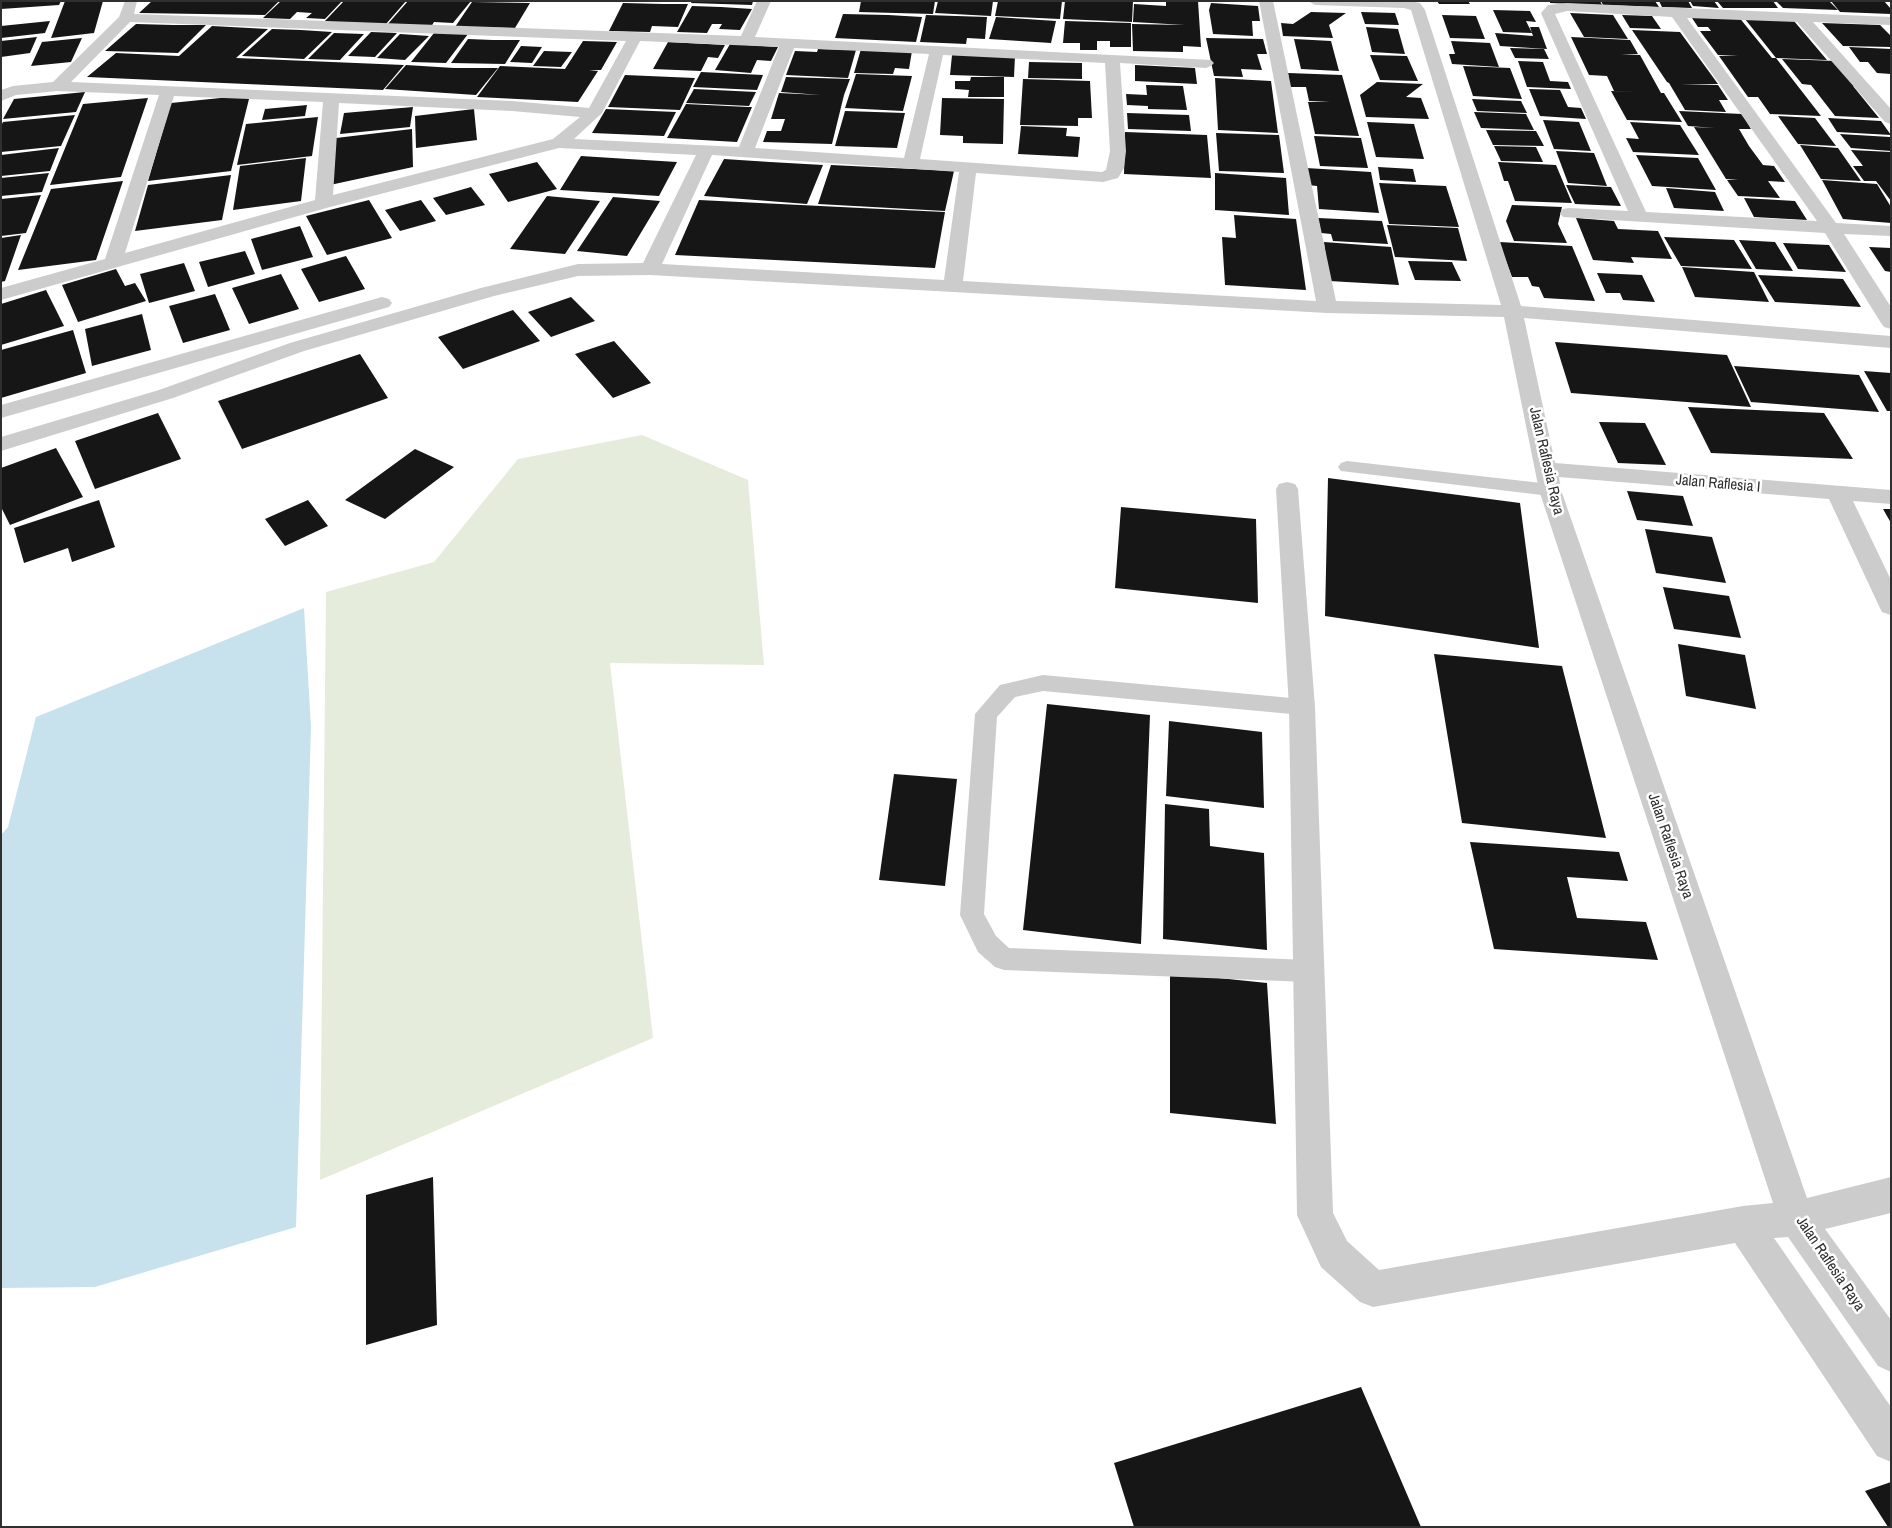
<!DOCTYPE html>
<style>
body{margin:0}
#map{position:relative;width:1892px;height:1528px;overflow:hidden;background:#fff;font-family:"Archivo Narrow",sans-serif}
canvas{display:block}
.frame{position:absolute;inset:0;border:2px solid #2f2f2f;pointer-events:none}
</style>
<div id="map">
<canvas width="1892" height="1528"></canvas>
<div class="frame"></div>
</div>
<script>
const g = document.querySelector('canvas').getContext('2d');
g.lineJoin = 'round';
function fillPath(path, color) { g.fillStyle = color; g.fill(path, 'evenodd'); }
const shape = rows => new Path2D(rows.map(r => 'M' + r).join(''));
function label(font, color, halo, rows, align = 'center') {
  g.font = font + ' "Archivo Narrow",sans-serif'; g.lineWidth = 5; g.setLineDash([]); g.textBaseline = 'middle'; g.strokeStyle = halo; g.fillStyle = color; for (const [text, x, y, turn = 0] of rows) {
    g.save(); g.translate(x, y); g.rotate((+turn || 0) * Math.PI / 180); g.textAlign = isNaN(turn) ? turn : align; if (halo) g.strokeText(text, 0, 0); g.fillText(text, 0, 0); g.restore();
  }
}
fillPath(shape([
 [642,435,748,480,764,665,610,663,653,1038,320,1180,326,592,434,562,518,459]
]), '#e6ecdc');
fillPath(shape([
 [304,608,311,727,296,1227,95,1287,1,1288,1,835,8,827,36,717]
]), '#c8e2ed');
fillPath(shape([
 [1,1,61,1,59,5,1,9],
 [65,1,103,1,94,33,51,38],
 [152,1,279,1,265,15,139,13],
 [281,1,342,1,325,19,306,18,312,13,297,12,290,19,263,18],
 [344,1,406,1,386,24,324,22],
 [408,1,471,1,453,23,434,22,431,27,387,25],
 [692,1,753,1,752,5,691,3],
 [861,1,935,1,933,14,859,12],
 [938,1,993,1,991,16,935,13],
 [998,1,1062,1,1060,19,995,16],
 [1065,1,1133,1,1132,22,1063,19],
 [1166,1,1198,1,1201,47,1183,46,1183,52,1133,51,1132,24,1185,25,1133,22,1134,4,1166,6],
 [1437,1,1468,1,1470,4,1439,4],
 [1550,1,1600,1,1602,5,1550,3],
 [1601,1,1655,1,1659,7,1603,5],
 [1659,1,1688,1,1692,8,1662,7],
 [1690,1,1714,1,1719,8,1693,6],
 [1717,1,1773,1,1778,8,1723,8],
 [1776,1,1829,1,1838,10,1783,8],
 [1831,1,1884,1,1891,9,1891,14,1840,12],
 [472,2,530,3,515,28,455,27],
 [623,3,663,4,688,4,678,27,652,26,650,32,609,31],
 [1211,3,1258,6,1260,21,1252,21,1253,36,1213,34,1209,10],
 [692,6,721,7,752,9,740,30,719,29,722,24,712,24,707,33,677,32],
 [1493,10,1530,11,1536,22,1526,21,1532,33,1503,32],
 [1311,12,1346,13,1329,25,1333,38,1283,36,1281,23,1293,24],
 [1361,12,1395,13,1399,25,1365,24],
 [1570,13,1613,15,1628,39,1584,37],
 [843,14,888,15,922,17,916,42,835,38],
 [926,15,987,17,985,39,967,38,966,44,920,42],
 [1442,15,1476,16,1485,39,1450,38],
 [1622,15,1652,16,1661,29,1630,28],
 [1690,15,1738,16,1772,58,1776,58,1821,116,1770,114,1758,97,1748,97,1719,56,1738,56,1718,55,1700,31,1711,31,1708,27,1698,27],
 [996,17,1056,21,1051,43,989,39],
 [1745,19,1794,21,1827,60,1776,58],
 [50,21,45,33,1,38,1,26],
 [1065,21,1131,23,1131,47,1110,47,1110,41,1097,41,1097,50,1080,50,1080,43,1063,43],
 [1822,23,1880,25,1891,36,1891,47,1843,46],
 [136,24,173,25,206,25,178,53,105,51],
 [212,26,268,29,236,58,404,65,383,90,87,77,116,53,179,56],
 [1366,27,1398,29,1405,54,1372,52],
 [1530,27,1539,27,1547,49,1500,46,1495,33,1533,36],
 [272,29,301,30,332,32,304,59,242,56],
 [1632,30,1680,32,1718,84,1681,84,1718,85,1728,100,1719,100,1726,112,1685,110,1669,83,1667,82],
 [371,32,397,33,375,57,348,56],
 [334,33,364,34,340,60,308,59],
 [434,33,468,34,446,63,411,62],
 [400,34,429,36,405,60,377,58],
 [37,37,30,53,1,57,1,41],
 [1571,37,1630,40,1638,54,1621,54,1640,55,1661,93,1664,93,1682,122,1627,120,1611,91,1641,92,1614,91,1607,76,1589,75],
 [82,38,71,62,31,66,42,42],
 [1206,38,1263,39,1267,54,1257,54,1262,70,1241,69,1243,77,1214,76],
 [468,39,493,40,520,40,505,64,451,63],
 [1294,39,1331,41,1339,71,1301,69],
 [583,41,617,42,601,70,589,70,598,71,578,102,477,97,500,66,565,69],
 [1451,41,1490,43,1499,67,1452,64,1449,54,1455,54],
 [668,42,725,45,718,58,708,57,701,71,653,69],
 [730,44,778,47,771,61,757,60,751,73,715,70],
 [521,46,542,47,532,63,510,62],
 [1849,47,1891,49,1891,74,1877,73,1868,62,1860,62],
 [1510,48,1544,49,1549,59,1515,58],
 [818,49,856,50,848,78,786,75,795,51,817,52],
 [861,49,912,51,909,69,895,68,893,74,854,73],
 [544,51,572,52,561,67,533,66],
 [952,55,1015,56,1014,77,950,75],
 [1370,55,1407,56,1418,81,1380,80],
 [1782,59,1836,61,1857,87,1853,86,1879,118,1835,116,1811,85,1802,84],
 [1518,61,1543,62,1550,81,1568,82,1571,89,1527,87],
 [1029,62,1082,63,1082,79,1028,78],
 [406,65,454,68,498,68,476,95,385,89],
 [1135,65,1195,68,1197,84,1135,81],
 [1463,66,1510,68,1522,99,1473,96],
 [701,72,763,75,757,90,693,87],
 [1288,73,1342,75,1359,136,1315,134,1308,102,1330,102,1309,101,1306,87,1290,87],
 [856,74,912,76,903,111,845,108],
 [625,75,695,78,680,110,608,107],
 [786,77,850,79,844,95,832,144,763,142,767,131,781,131,785,119,771,119,779,93,821,95,781,92],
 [971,77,1004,77,1004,97,968,97,969,90,955,89,955,81,970,81],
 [1215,78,1271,81,1278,133,1218,130],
 [1023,79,1090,81,1092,118,1078,118,1078,126,1020,125],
 [1377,82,1423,84,1406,97,1421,98,1429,119,1366,117,1360,95],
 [1146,85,1183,86,1187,110,1148,109,1148,106,1127,105,1126,94,1147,95],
 [694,89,756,92,749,106,686,103],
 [1529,89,1560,90,1568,107,1581,108,1586,119,1540,116],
 [85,92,76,112,3,119,14,99],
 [250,95,231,171,148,181,171,103],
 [148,98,121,177,50,185,83,104],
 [942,98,1004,99,1003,144,963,143,963,136,940,135],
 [1472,99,1521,101,1527,113,1477,111],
 [686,104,748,107,752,107,737,142,667,138],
 [307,105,305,116,262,120,265,109],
 [413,107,410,127,340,134,344,113],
 [474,109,477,140,416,148,415,116],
 [606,109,676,112,664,136,592,133],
 [845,111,905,113,897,148,835,146],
 [1679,111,1742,114,1751,129,1739,129,1749,146,1763,165,1774,166,1785,182,1768,181,1780,198,1738,196,1727,180,1738,180,1726,179,1694,127,1715,128,1688,126],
 [1474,112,1526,114,1534,130,1481,128],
 [1127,113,1189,115,1191,131,1128,129],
 [75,115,61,146,1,152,1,126,3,122],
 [1778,116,1815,118,1836,146,1798,144],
 [318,117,312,156,237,165,246,124],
 [1828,118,1881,121,1891,135,1837,132],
 [1543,120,1579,122,1591,151,1554,149],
 [1367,122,1414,124,1424,159,1376,157],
 [1630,122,1680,125,1699,155,1633,152,1626,138,1639,139],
 [1021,126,1067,128,1066,136,1080,137,1078,157,1018,154],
 [412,129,413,167,330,185,336,138],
 [1486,130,1536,131,1544,146,1493,145],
 [1125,132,1207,135,1211,178,1124,174],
 [1216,133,1279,135,1284,173,1219,171],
 [1840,134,1890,137,1891,151,1851,148],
 [1314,136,1361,138,1368,168,1320,166],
 [1800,145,1838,148,1861,181,1821,179],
 [1494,146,1536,147,1543,162,1501,161],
 [59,148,50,171,1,176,1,155],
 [1851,150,1891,152,1891,201,1876,181,1864,181,1853,166,1863,166],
 [1556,151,1594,153,1607,186,1568,183],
 [1636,155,1698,158,1716,190,1652,186],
 [581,156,628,159,677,162,659,196,560,190],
 [306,158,301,201,233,210,240,166],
 [724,159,770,162,823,165,807,204,704,196],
 [537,162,557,189,508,202,489,174],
 [1498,162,1556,165,1572,203,1515,201,1508,181,1504,181],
 [831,165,954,171,945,211,818,204],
 [1378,167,1413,169,1416,182,1380,180],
 [1306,168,1371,172,1379,213,1319,209,1317,186,1308,185],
 [49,173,42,192,1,196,1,178],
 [1215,173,1286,178,1289,215,1215,210],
 [231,175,222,220,135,231,148,185],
 [1822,180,1877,184,1891,207,1891,223,1843,219],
 [123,181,96,260,18,270,51,189],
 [1379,183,1446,186,1459,227,1389,224],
 [1566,185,1611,187,1621,206,1575,204],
 [471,187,485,205,446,215,433,198],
 [1666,188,1715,192,1724,211,1674,208],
 [41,195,26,233,1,236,1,199],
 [547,196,600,201,565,254,510,249],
 [613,197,660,201,627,256,577,251],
 [1744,198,1795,201,1807,220,1754,217],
 [369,200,392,238,327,255,306,216],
 [421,200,436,221,400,231,385,210],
 [699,200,881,209,945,212,935,268,675,255],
 [1512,205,1562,207,1558,224,1567,243,1514,241,1506,221],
 [1234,215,1296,219,1306,290,1225,285,1222,237,1236,238],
 [1318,218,1382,221,1388,244,1333,241,1331,234,1321,233],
 [1576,218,1614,221,1618,229,1658,231,1672,259,1631,257,1634,263,1593,260],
 [1387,225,1458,228,1467,261,1395,257],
 [300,226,313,257,262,270,251,239],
 [21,235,5,281,1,282,1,238],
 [1664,237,1734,240,1752,269,1681,266],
 [1739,240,1775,242,1793,271,1756,269],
 [1324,242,1391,247,1399,285,1329,281],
 [1499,242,1572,246,1595,301,1544,298,1539,287,1532,286,1528,277,1512,277],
 [1783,243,1829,245,1846,272,1798,269],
 [1869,247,1891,248,1891,272,1885,271],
 [245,251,255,274,208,287,199,262],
 [346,256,365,289,319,302,301,269],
 [1408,261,1452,262,1461,281,1415,280],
 [184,263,195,291,149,303,140,274],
 [1682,267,1754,272,1769,302,1695,297],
 [116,269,125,286,135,283,146,301,78,322,62,285],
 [1597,273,1642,275,1655,302,1623,300,1620,293,1606,293],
 [281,274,299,309,249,324,232,288],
 [1758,275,1843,279,1861,307,1775,302],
 [46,290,64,326,1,345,1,304],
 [215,294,230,330,183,343,169,306],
 [571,297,595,321,551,337,528,312],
 [513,310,540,341,463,369,438,337],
 [142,314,151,350,92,366,85,329],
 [73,330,86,373,1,398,1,350],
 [614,341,651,383,613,398,575,354],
 [1555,342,1727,355,1751,407,1571,393],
 [360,354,388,398,242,449,218,401],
 [1734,366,1859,375,1879,412,1751,402],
 [1864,371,1891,373,1891,411,1887,411],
 [1688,407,1824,413,1853,459,1711,453],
 [158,413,181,459,95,489,75,441],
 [1599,422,1645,423,1666,465,1618,463],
 [56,448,83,497,10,525,1,507,1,468],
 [415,449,454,467,385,519,345,500],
 [1328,478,1520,503,1539,648,1325,616],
 [1627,491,1683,496,1693,526,1637,520],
 [99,500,115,547,72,562,68,548,24,563,14,528],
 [308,500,328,526,285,546,265,519],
 [1121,507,1256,519,1258,603,1115,588],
 [1883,509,1891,509,1891,523],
 [1645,529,1712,537,1726,583,1656,573],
 [1663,587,1729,596,1741,638,1674,629],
 [1678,644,1745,655,1756,709,1686,696],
 [1434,654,1562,666,1606,838,1462,823],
 [1047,704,1150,715,1141,944,1023,930],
 [1169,721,1262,732,1264,808,1166,796],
 [894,774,957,779,945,886,879,880],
 [1165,804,1209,809,1210,846,1264,853,1267,950,1163,939],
 [1470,842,1619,852,1628,881,1567,877,1577,918,1646,922,1658,960,1494,949],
 [1170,973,1267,983,1276,1124,1170,1113],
 [433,1177,437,1325,366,1345,366,1195],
 [1361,1387,1421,1527,1134,1527,1114,1463],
 [1891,1482,1891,1527,1888,1527,1865,1491]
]), '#161616');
fillPath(shape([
 [1347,461,1550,484,1557,486,1559,490,1557,494,1550,496,1341,471,1338,467,1341,463,1347,461],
 [1043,675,1302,699,1310,701,1313,707,1310,713,1302,715,1043,691,1015,697,997,717,984,914,996,936,1009,948,1308,960,1317,963,1321,971,1317,979,1308,982,1004,970,995,967,978,952,960,915,975,714,1000,685,1043,675]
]), '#ccc');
fillPath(shape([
 [125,1,137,1,134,14,741,36,757,1,771,1,755,37,1211,60,1214,63,1211,66,1206,68,1120,63,1126,151,1124,168,1118,178,1103,182,976,173,963,281,1316,301,1259,1,1273,1,1336,301,1501,305,1411,10,1404,8,1315,5,1308,1,1415,2,1420,3,1425,10,1521,306,1891,336,1891,348,1524,318,1555,463,1891,490,1891,504,1853,501,1891,580,1891,615,1882,612,1879,606,1829,499,1559,477,1561,490,1807,1198,1891,1177,1891,1213,1825,1229,1891,1320,1891,1372,1878,1366,1788,1237,1774,1238,1891,1407,1891,1462,1877,1456,1735,1243,1373,1307,1360,1302,1321,1267,1297,1215,1289,707,1276,489,1279,484,1287,482,1295,484,1298,489,1315,707,1333,1213,1347,1241,1379,1270,1743,1206,1773,1203,1539,490,1504,317,1327,313,650,275,578,276,494,296,304,351,173,398,1,451,1,437,159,390,290,343,481,288,578,264,643,263,696,155,559,148,330,207,1,300,1,288,105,259,159,95,58,91,16,95,1,101,1,90,13,86,53,82,119,17,125,1],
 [130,22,626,41,589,108,512,101,71,82,130,22],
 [640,41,779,47,739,147,574,139,602,113,640,41],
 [794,48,929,54,904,158,755,148,794,48],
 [943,55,1105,63,1110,151,1106,170,1102,172,920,159,943,55],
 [174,96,323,102,315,200,125,253,174,96],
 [339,103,512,111,580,117,553,139,333,195,339,103],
 [712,155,959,172,944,280,662,264,712,155],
 [1567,3,1891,17,1891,25,1813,22,1891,109,1891,124,1885,122,1797,22,1687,18,1836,223,1891,226,1891,236,1844,234,1891,307,1891,329,1884,327,1881,323,1825,233,1563,217,1560,213,1563,209,1569,208,1628,211,1541,13,1548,5,1567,3],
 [1567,11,1672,17,1817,221,1646,212,1555,14,1567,11],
 [382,297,389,299,392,303,389,307,1,418,1,405,382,297]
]), '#ccc');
label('15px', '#2f2f2f', '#fff', [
 ["Jalan Raflesia Raya",1546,461,77],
 ["Jalan Raflesia I",1718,484,5],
 ["Jalan Raflesia Raya",1670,846,71],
 ["Jalan Raflesia Raya",1830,1264,56]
]);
</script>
